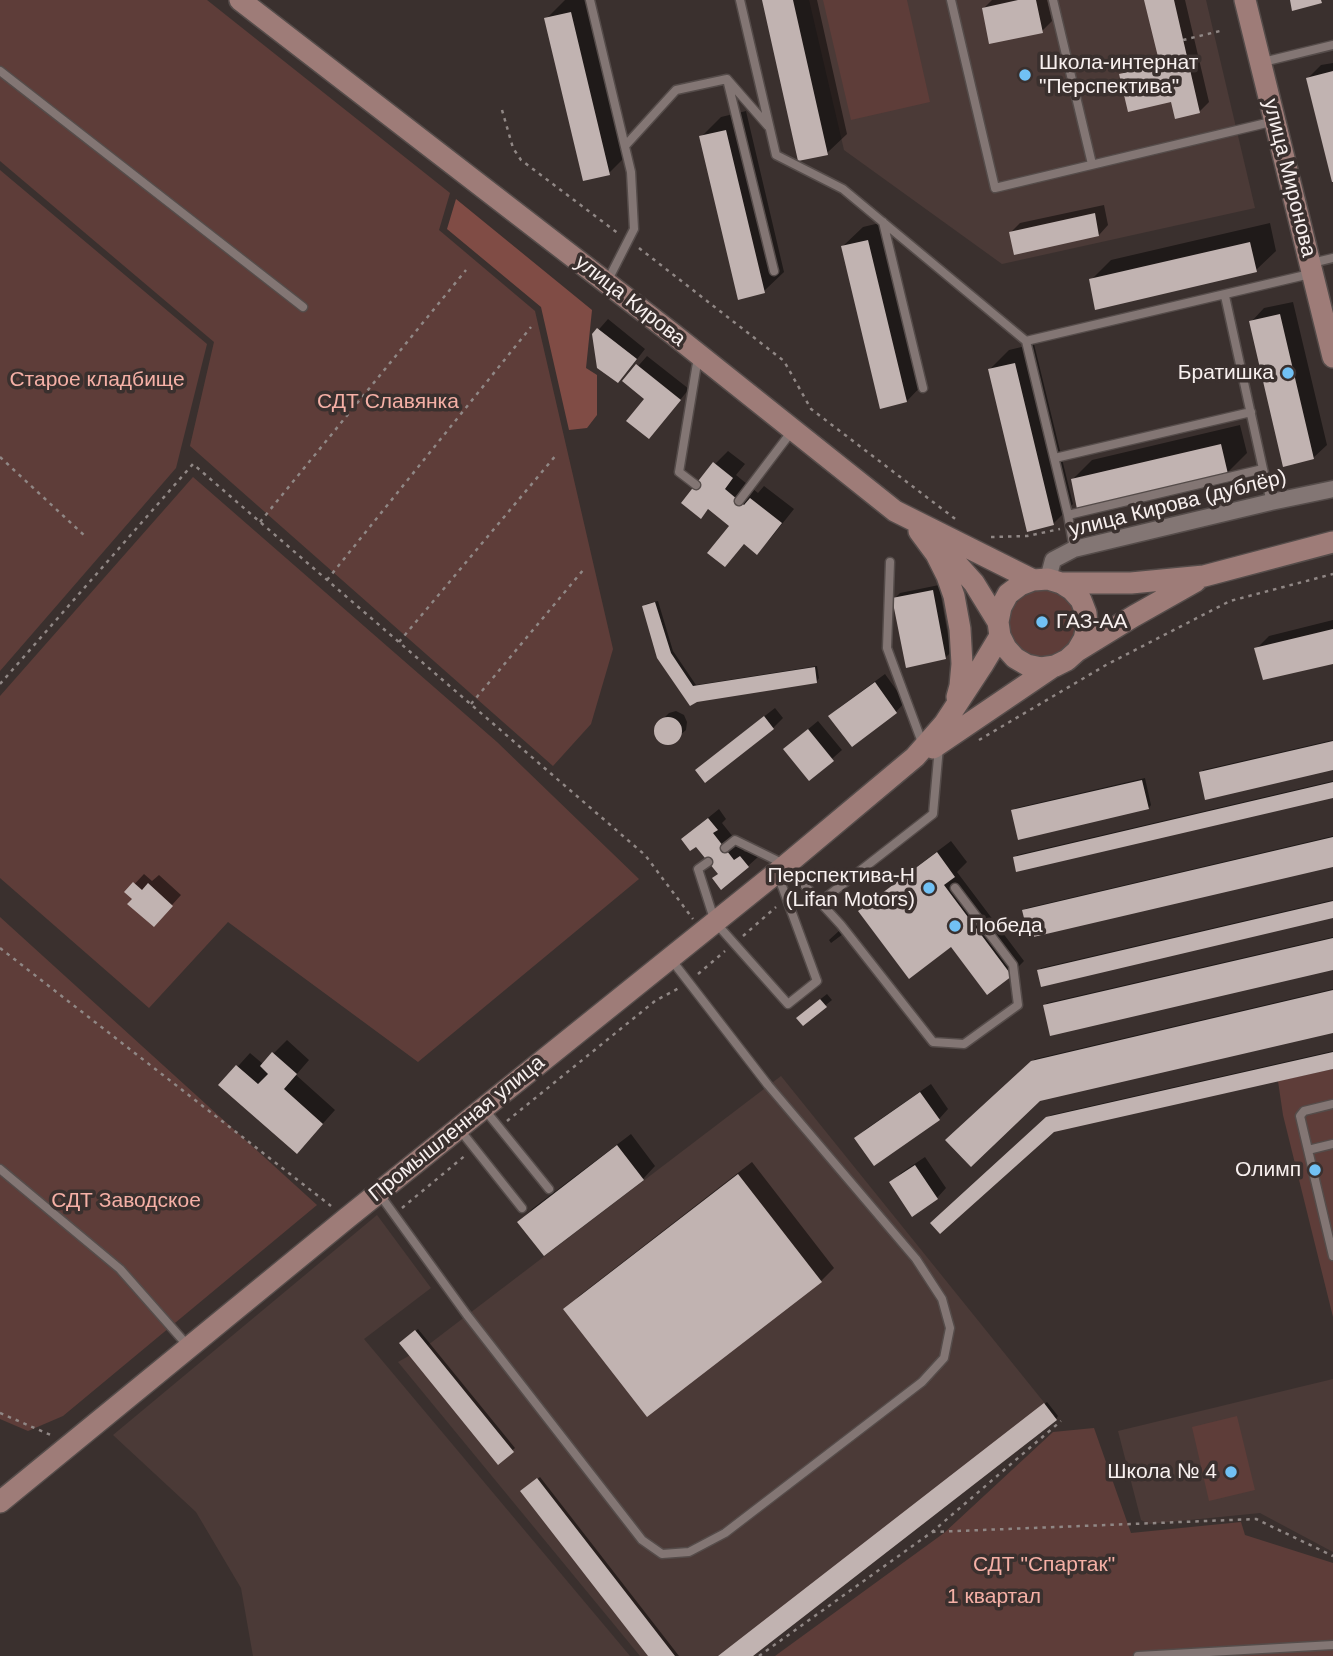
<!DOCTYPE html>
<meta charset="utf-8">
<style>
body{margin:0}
canvas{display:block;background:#3a302e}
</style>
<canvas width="1333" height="1656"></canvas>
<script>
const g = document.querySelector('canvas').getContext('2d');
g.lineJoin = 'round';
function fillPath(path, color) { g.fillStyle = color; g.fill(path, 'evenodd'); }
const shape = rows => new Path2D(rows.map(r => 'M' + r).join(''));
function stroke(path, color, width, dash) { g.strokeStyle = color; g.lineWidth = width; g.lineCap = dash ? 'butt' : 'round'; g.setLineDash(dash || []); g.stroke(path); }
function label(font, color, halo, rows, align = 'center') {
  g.font = font + ' Arial,sans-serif'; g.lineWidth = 7; g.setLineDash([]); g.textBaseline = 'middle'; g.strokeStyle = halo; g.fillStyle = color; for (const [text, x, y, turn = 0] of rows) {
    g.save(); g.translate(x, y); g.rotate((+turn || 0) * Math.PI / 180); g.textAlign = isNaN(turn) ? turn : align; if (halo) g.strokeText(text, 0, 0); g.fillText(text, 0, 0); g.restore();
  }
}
fillPath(shape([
 [809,0,1206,0,1255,208,1002,264,844,150],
 [781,1076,1055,1416,745,1656,640,1656,398,1362,428,1345],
 [377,1215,431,1288,364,1339,630,1656,253,1656,241,1588,196,1512,113,1435],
 [1333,1379,1333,1552,1260,1513,1149,1524,1141,1520,1118,1431]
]), '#4b3a37');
fillPath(shape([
 [0,0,207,0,450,193,439,230,535,311,613,649,591,724,553,766,190,446,214,342,0,161],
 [823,0,907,0,930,102,851,120],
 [0,170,207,344,176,468,0,671],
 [193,477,497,742,639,879,418,1062,228,922,149,1008,0,878,0,696],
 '1009 624a34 34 0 1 1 68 0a34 34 0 1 1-68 0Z',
 [0,917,317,1205,63,1416,28,1431,0,1419],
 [1333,1069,1333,1317,1283,1115,1278,1081],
 [1237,1416,1255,1490,1209,1501,1192,1427],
 [1094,1428,1131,1533,1241,1522,1245,1535,1333,1563,1333,1656,775,1656,944,1533,1053,1432]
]), '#5e3d39');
fillPath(shape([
 [456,199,592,310,586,368,597,375,597,415,587,428,569,430,541,307,447,229]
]), '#804c45');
fillPath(shape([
 [565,0,592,0,629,153,609,173,546,19],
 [764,0,817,0,847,134,827,153],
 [992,0,1047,0,1052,21,1042,31,984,8],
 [1146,0,1185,0,1209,102,1200,111,1121,75,1131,65,1160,58],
 [1333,63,1333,179,1308,78,1321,65],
 [746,111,784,272,764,291,701,137,721,117],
 [1104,205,1108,225,1099,235,1011,232,1020,223],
 [888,221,926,381,907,401,843,246,863,227],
 [1270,223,1276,251,1256,270,1091,280,1111,260],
 [1293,302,1327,445,1313,458,1251,322,1264,308],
 [608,319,645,349,627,372,594,335],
 [1034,344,1073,504,1053,524,990,369,1009,350],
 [647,356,689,389,658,427,647,399,625,381],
 [1240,425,1247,453,1227,473,1072,480,1092,460],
 [728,451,745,464,736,475,758,493,764,486,794,509,770,539,757,552,745,543,725,565,732,525,709,508,701,517,715,464],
 [939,585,951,652,945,658,894,599,900,593],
 [658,601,673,651,696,685,817,666,819,678,817,681,696,700,644,606,646,604],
 [1333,620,1333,662,1256,649,1269,636],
 [885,674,905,702,896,712,830,717,840,707],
 [775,708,783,718,773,728,706,780,697,770,707,761],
 [676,711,684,715,687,722,686,730,672,742,668,743,661,741,656,734,656,726,669,713],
 [818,721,842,750,809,779,795,740],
 [1333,740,1333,769,1201,773,1203,770],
 [1145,778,1151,805,1149,808,1013,811,1016,808],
 [1333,781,1333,796,1015,858,1017,855],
 [719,809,726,819,722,823,745,852,750,847,758,857,748,866,720,874,693,830],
 [1333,836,1333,865,1024,910,1027,908],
 [951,841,967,862,957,872,1024,961,1011,974,952,945,861,912,874,899],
 [144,874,152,881,159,875,181,895,163,915,134,898,127,892],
 [1333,900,1333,917,1039,971,1041,968],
 [840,930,843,934,831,943,829,940],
 [1333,937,1333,968,1044,1006,1047,1003],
 [1333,989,1333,1031,1040,1099,947,1140,1035,1059],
 [827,994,832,1000,803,1024,804,1012],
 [287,1040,309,1060,296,1075,335,1110,309,1139,221,1085,250,1053,263,1064],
 [1333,1051,1333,1067,1053,1131,933,1223,1051,1115],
 [931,1084,948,1109,939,1119,857,1138,866,1129],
 [631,1134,655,1166,643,1179,520,1222,532,1209],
 [925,1157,946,1188,937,1198,891,1183,901,1173],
 [752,1162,834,1268,821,1281,648,1415,566,1309,579,1296],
 [418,1329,515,1448,498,1462,401,1343],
 [1047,1402,1058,1416,1056,1419,750,1656,720,1656],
 [540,1477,679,1656,650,1656,524,1489]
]), '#0007');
fillPath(shape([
 [762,0,793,0,828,155,798,161],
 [1018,0,1036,0,1043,33,989,44,982,8],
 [1144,0,1174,0,1200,113,1175,119,1171,102,1128,112,1119,74,1160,65],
 [1290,0,1321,0,1322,3,1292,11],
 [571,12,610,175,583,181,544,18],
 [1333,71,1333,182,1332,182,1306,78],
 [726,130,765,293,738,300,699,136],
 [1095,213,1099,236,1014,255,1009,232],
 [868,240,907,402,880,409,841,246],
 [1250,242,1257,272,1095,310,1089,279],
 [1280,314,1314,459,1283,467,1249,321],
 [597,328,637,359,618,383,597,368,592,334],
 [1015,363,1054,525,1027,532,988,369],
 [636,364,681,400,649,439,626,421,644,399,622,381],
 [1221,444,1228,474,1077,509,1071,479],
 [713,462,733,478,725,489,744,505,750,498,782,523,757,555,744,544,725,567,707,553,729,526,708,509,701,519,681,503],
 [933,590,946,659,906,668,892,598],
 [655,602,671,653,693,686,815,667,817,683,697,702,690,706,657,658,642,606],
 [1333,629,1333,664,1263,680,1254,648],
 [875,682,897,713,852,747,828,716],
 [764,716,774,729,705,783,695,770],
 '654 731a14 14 0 1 1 28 0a14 14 0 1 1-28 0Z',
 [808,729,834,761,809,781,783,749],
 [1333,741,1333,770,1205,800,1199,772],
 [1142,780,1149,809,1018,840,1011,810],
 [1333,782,1333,798,1016,872,1013,857],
 [708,818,718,830,713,833,734,860,740,856,749,867,721,890,712,878,718,874,696,847,690,851,681,839],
 [1333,837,1333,867,1029,938,1022,910],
 [937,852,955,877,944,885,1012,976,987,995,951,947,909,979,858,911],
 [133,882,142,890,148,883,173,906,154,927,127,904,132,899,124,892],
 [1333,901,1333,918,1041,987,1037,970],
 [1333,938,1333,970,1050,1036,1043,1005],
 [1333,990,1333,1033,1040,1101,971,1167,945,1140,1031,1061],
 [820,999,827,1007,803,1026,796,1018],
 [272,1052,297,1074,284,1089,323,1124,297,1154,218,1085,236,1065,258,1084,268,1074,260,1066],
 [1333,1052,1333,1069,1054,1132,940,1234,930,1223,1046,1117],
 [920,1092,940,1120,874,1166,854,1138],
 [617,1145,644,1180,544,1256,517,1222],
 [915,1165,938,1199,912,1217,889,1182],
 [738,1174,822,1282,647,1417,563,1309],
 [415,1330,514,1452,498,1465,399,1343],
 [1044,1403,1057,1420,753,1656,718,1656],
 [537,1478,675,1656,648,1656,520,1491]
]), '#c1b3b1');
const lane = shape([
 [590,0,631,172,634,229,608,280],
 [740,0,776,155,843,189,1026,341],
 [951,0,995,188,1275,121],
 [1053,0,1092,164],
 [1263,62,1333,45],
 [0,71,303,307],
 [727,79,774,271],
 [625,146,676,90,727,79,768,126],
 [883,222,923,388],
 [1312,263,1333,258],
 [1055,458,1251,412],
 [1263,469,1271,502],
 [696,485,679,472,698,357],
 [739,501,792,431],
 [1068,515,1263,469,1225,296],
 [1074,549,1068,515,1026,341,1310,274],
 [890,562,887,648,923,745],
 [725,848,735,840,786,865,841,925,933,1042,964,1044,1018,1005,1013,965,955,888],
 [708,862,698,869,715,922,788,1004,817,981,778,875],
 [820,902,933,814,939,747],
 [1333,1104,1304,1111,1300,1116,1333,1256],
 [485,1110,549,1189],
 [460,1130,522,1208],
 [1308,1150,1333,1144],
 [0,1169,120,1269,188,1346],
 [380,1195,467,1315,642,1540,662,1554,689,1552,725,1533,922,1382,944,1358,950,1328,942,1299,916,1259,768,1085,670,958],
 [1138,1656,1333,1645]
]);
const street = shape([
 [1048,579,1053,560,1074,549,1271,502,1333,489]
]);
const secondary = shape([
 [240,0,673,334,895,511,1033,580,1048,579,1061,583,1072,590,1081,600,1086,613,1087,626,1084,639,1077,651,1067,660,1055,666,1041,668,1027,665,1015,658,1006,648,1000,636,998,622,1001,607,1008,594,1020,585,1033,580],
 [1245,0,1333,357],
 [919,531,936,554,947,576,954,596,960,629,962,664,960,686,957,697],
 [938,546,957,564,974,583,998,622],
 [1061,583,1131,583,1204,576,1333,542],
 [1077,651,1134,616,1196,581],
 [933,748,1054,666],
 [0,1502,347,1218,786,865,915,757,944,724,982,666,1000,636]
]);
stroke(lane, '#554c4a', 11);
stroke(street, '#554c4a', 19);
stroke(secondary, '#554c4a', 24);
stroke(shape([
 [1183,40,1224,30],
 [502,110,513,148,521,160,619,234],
 [639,248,784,361,811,409,958,521],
 [0,457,86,537],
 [260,522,466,270],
 [991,537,1027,536,1060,529],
 [327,580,531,327],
 [399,642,557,454],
 [0,684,193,464,645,855,693,919],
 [471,704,584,569],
 [979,740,1106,665,1230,601,1333,574],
 [743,936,776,907],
 [0,948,331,1206],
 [698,974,725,951],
 [507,1121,655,1001,679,988],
 [402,1208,467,1154],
 [0,1413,53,1436],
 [932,1532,1256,1519,1333,1556],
 [759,1656,932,1532,1061,1421]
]), '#908785', 2.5, [3.5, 5]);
stroke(lane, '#837674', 8);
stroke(street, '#837674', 16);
stroke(secondary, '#9e7c78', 21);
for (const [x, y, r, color] of [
 [1025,75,7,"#71c1f4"],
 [1288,373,7,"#71c1f4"],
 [1042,622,7,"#71c1f4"],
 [929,888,7,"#71c1f4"],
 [955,926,7,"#71c1f4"],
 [1315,1170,7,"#71c1f4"],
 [1231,1472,7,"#71c1f4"]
]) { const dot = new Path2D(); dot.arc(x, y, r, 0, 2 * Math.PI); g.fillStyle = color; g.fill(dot); stroke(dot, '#3a302e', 2.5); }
label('21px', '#f8f0ef', '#3a302e', [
 ["Школа-интернат",1039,63,"left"],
 ["\"Перспектива\"",1039,87,"left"],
 ["Братишка",1274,373],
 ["ГАЗ-АА",1056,622,"left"],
 ["Перспектива-Н",915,876],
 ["(Lifan Motors)",915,900],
 ["Победа",969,926,"left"],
 ["Олимп",1301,1170],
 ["Школа № 4",1217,1472]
], 'right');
label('21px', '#f8f0ef', '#3a302e', [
 ["улица Миронова",1289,178,76],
 ["улица Кирова",630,301,38],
 ["улица Кирова (дублёр)",1178,504,-14],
 ["Промышленная улица",457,1129,-39]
]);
label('21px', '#f5b0a6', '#3a302e', [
 ["Старое кладбище",97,380],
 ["СДТ Славянка",388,402],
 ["СДТ Заводское",126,1201],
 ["СДТ \"Спартак\"",1044,1565],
 ["1 квартал",994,1597]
]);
</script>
